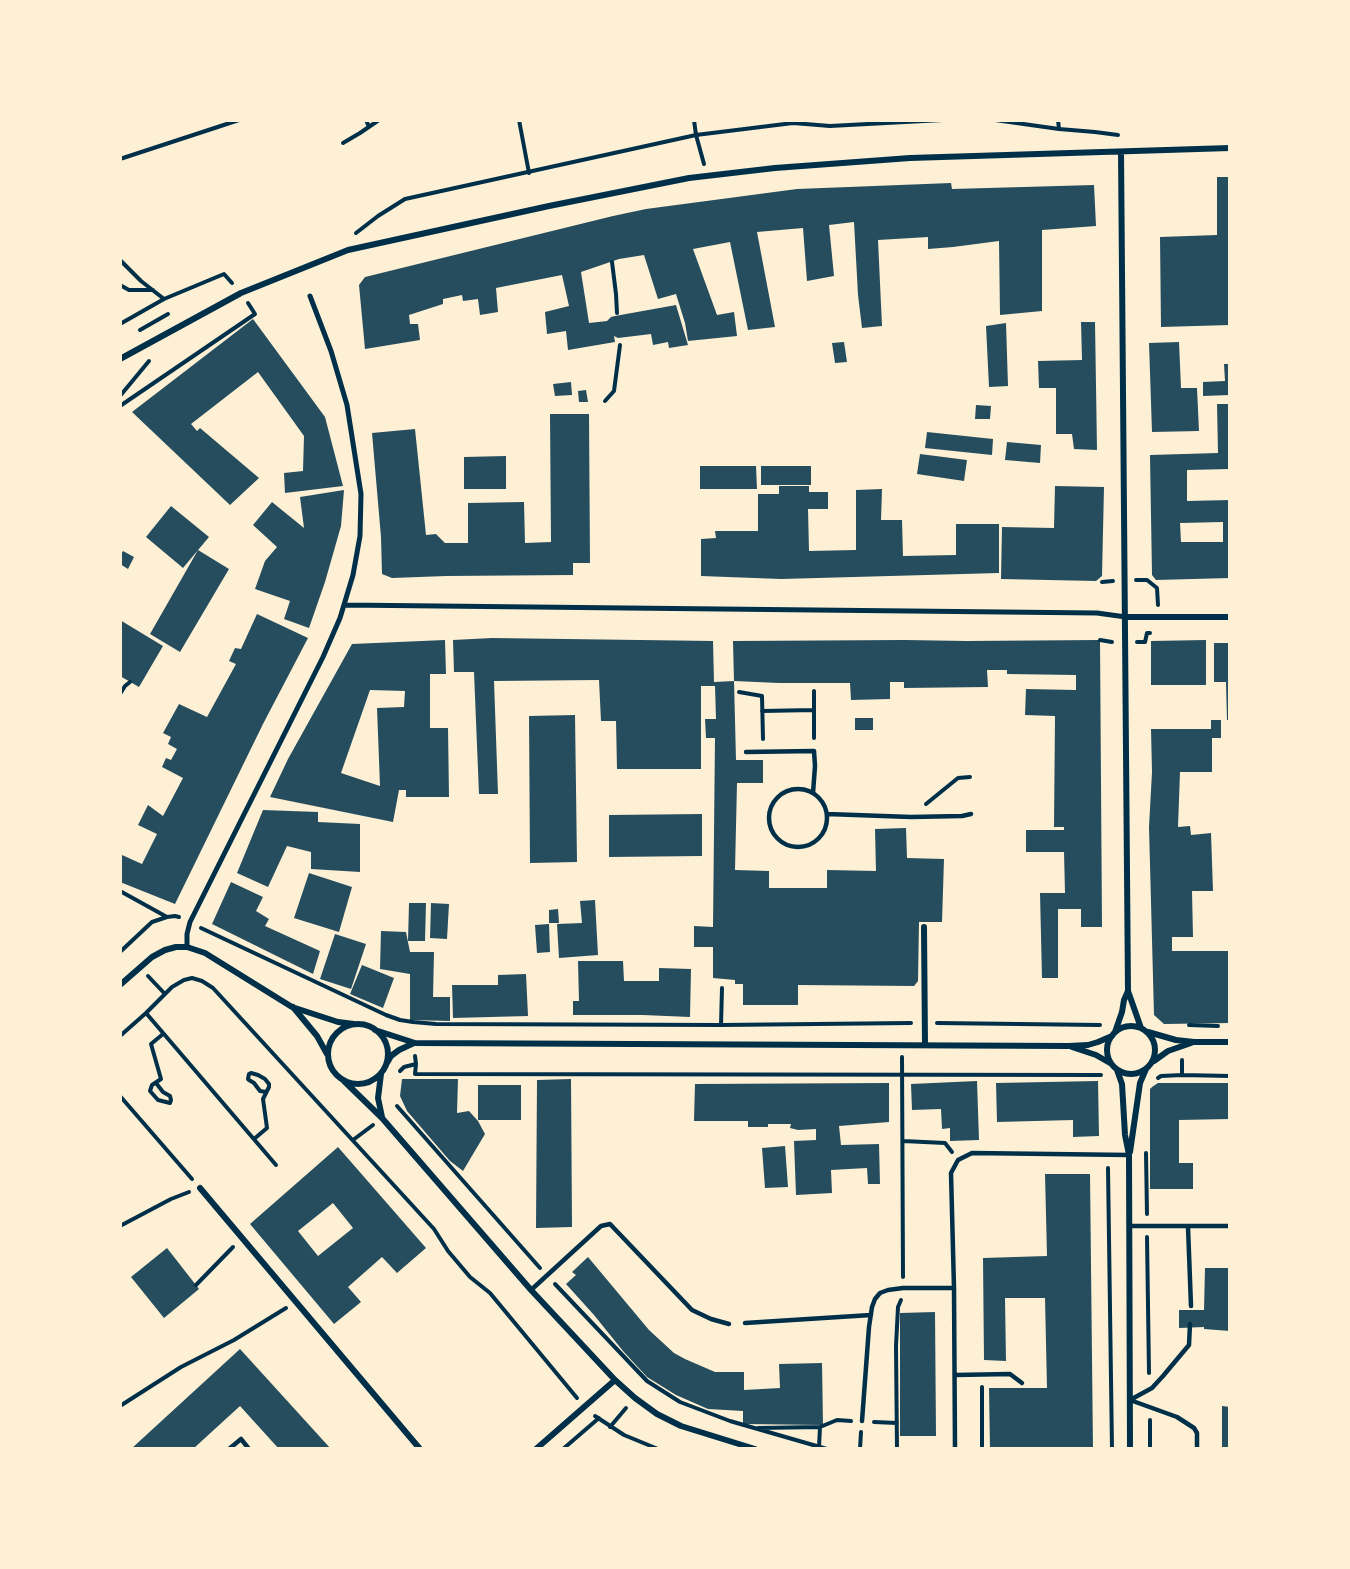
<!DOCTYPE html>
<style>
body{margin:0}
#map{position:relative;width:1350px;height:1569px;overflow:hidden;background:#fdf0d5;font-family:"Archivo Narrow",sans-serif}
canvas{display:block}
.frame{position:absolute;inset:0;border:122px solid #fdf0d5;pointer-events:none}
</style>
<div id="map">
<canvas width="1350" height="1569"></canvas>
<div class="frame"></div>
</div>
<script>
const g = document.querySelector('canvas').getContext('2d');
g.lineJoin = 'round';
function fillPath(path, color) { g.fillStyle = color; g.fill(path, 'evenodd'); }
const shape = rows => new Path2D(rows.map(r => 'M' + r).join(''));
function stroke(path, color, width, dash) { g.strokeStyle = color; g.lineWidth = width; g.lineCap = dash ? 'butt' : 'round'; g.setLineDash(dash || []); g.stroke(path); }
fillPath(shape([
 [1217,177,1230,177,1230,325,1161,327,1160,237,1217,235],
 [951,183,952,189,1094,185,1096,226,1042,230,1042,311,1000,315,999,241,953,247,928,249,928,237,878,240,882,326,862,328,858,295,854,222,829,225,834,276,807,281,803,228,757,232,775,327,748,330,730,242,693,249,717,315,734,312,737,336,688,341,685,323,676,294,658,299,644,255,619,259,581,272,589,323,607,321,611,317,615,316,676,305,688,345,669,348,668,342,653,345,651,334,618,338,614,336,615,342,568,350,566,331,547,334,545,312,569,306,562,275,496,288,498,312,480,315,478,299,463,301,462,295,443,299,443,304,409,315,410,324,418,324,420,340,365,349,359,285,365,277,613,216,646,209,797,189],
 [253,319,325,417,343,486,285,493,284,473,303,471,304,436,258,372,191,424,197,431,200,428,259,478,230,505,132,412],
 [1081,322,1095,322,1097,450,1074,449,1072,434,1056,434,1056,388,1039,388,1038,361,1082,360],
 [1006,323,1008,386,989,387,986,326],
 [844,342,847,362,835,363,832,343],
 [1179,342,1181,388,1197,388,1199,431,1152,432,1149,343],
 [1224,364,1230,364,1230,395,1203,396,1203,382,1225,381],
 [571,382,572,395,555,396,553,384],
 [586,390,588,402,579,402,578,391],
 [1217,404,1230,404,1230,469,1187,470,1187,501,1230,500,1230,578,1156,580,1152,575,1150,455,1218,453],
 [1223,522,1223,542,1181,542,1180,523],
 [976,405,991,406,990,419,975,419],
 [550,414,589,414,590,563,573,563,573,575,446,576,392,578,382,574,381,537,372,433,415,429,426,535,436,534,445,543,468,543,468,503,524,502,525,543,551,542],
 [927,432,993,439,992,455,925,448],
 [1007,442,1041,445,1040,463,1005,460],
 [920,454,967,460,964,481,917,474],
 [506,456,506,489,464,489,464,457],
 [700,466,756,466,757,489,700,489],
 [761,466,811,466,811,485,761,485],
 [779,486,809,486,809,492,828,492,828,509,808,509,809,551,856,550,856,490,882,489,881,520,902,520,903,556,956,555,956,524,999,524,999,573,781,579,701,576,701,539,716,538,715,531,758,531,758,494,779,494],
 [1055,486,1104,487,1102,576,1096,581,1001,579,1002,527,1054,528],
 [344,490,341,526,325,582,309,628,284,619,290,601,255,589,265,561,277,547,253,525,272,502,304,528,300,497],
 [171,506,209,537,183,568,146,537],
 [198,550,229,569,180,652,150,634],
 [123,551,134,557,128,569,120,564,120,556],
 [257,614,308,638,263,724,175,904,120,882,120,858,122,855,142,864,157,834,138,825,148,805,163,816,183,778,162,767,166,758,171,760,177,749,168,744,171,737,163,733,179,704,207,717,236,664,229,661,235,648,241,649],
 [120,620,163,646,139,687,120,676],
 [492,638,713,641,714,682,734,681,736,760,763,760,763,783,737,783,735,870,769,871,769,888,827,888,827,870,876,871,875,829,906,828,907,858,944,859,942,922,919,922,918,981,914,986,798,985,798,1005,743,1005,743,984,735,984,735,980,713,978,713,947,694,947,694,926,713,927,715,738,706,738,705,719,716,719,715,686,701,686,701,769,617,769,616,721,601,721,599,680,494,681,498,794,479,794,474,672,454,672,453,640],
 [445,640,446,674,430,674,430,728,448,728,449,797,406,797,406,790,399,790,393,822,270,797,288,759,352,644],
 [370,690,405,691,404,707,377,708,380,786,341,773],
 [905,640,966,641,1100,640,1102,927,1081,927,1081,909,1058,909,1058,978,1042,978,1040,893,1065,893,1064,852,1026,852,1026,830,1064,830,1064,827,1054,827,1055,716,1025,715,1026,689,1076,690,1076,675,1007,674,1007,670,987,670,988,687,904,688,904,682,890,682,890,699,851,700,850,683,779,683,734,681,733,641],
 [1206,640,1206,685,1151,685,1151,641],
 [1214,643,1230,643,1230,720,1227,720,1226,682,1214,682],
 [575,715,577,862,530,863,529,716],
 [855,718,873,718,873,730,855,730],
 [1211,720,1221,720,1221,738,1212,738,1212,772,1180,772,1178,827,1190,826,1191,835,1211,833,1213,891,1192,891,1193,937,1172,937,1172,951,1230,951,1230,1023,1164,1024,1154,1015,1149,827,1152,772,1151,729,1211,729],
 [263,810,318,812,318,822,360,824,360,872,311,869,311,852,287,846,268,887,237,873],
 [702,814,702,856,609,857,609,815],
 [309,873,352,887,339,932,294,918],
 [231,882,263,897,256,911,269,919,265,926,320,951,313,974,212,924],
 [595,900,598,955,559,958,557,924,582,923,580,901],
 [409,903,426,903,425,941,408,941],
 [431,903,449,904,447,939,430,938],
 [558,909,559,923,549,923,549,910],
 [549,924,550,952,537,953,535,925],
 [381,931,406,932,410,952,434,952,433,997,450,997,450,1021,410,1020,410,974,380,969],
 [335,934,366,944,351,989,320,979],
 [578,961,623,961,624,981,659,981,659,968,691,969,690,1017,643,1015,573,1015,573,1001,579,1001],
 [362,965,394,978,383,1008,350,994],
 [526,974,528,1016,453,1018,452,985,498,985,498,975],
 [402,1079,458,1079,457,1113,469,1111,478,1121,485,1134,463,1171,450,1161,407,1111,400,1096],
 [571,1079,572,1227,536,1228,537,1080],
 [977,1081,979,1140,950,1141,950,1128,942,1129,941,1109,912,1110,911,1084],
 [1098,1081,1099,1136,1073,1137,1073,1120,997,1122,996,1083],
 [889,1083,889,1122,839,1126,841,1145,879,1144,880,1184,868,1184,867,1168,831,1170,832,1193,796,1195,794,1141,816,1140,816,1129,798,1130,790,1128,791,1124,768,1124,768,1127,748,1127,748,1121,694,1121,695,1084],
 [1158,1083,1230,1083,1230,1119,1179,1120,1179,1163,1193,1163,1193,1189,1150,1189,1150,1089,1152,1087],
 [478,1085,521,1085,521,1120,478,1120],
 [785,1146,788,1187,765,1188,762,1148],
 [338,1147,426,1248,397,1273,382,1257,348,1287,361,1302,334,1324,250,1224],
 [333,1203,353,1228,318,1256,298,1231],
 [1045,1174,1090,1174,1093,1449,990,1449,989,1388,1047,1388,1045,1298,1005,1298,1006,1361,984,1360,983,1258,1047,1256],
 [167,1248,199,1289,164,1318,131,1277],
 [588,1257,649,1330,674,1353,685,1359,715,1372,744,1372,744,1390,780,1388,779,1364,822,1363,823,1425,743,1424,743,1411,708,1409,676,1395,647,1377,623,1351,594,1315,566,1284,576,1275,572,1272],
 [1205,1268,1230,1268,1230,1331,1204,1329,1204,1327,1179,1328,1179,1310,1204,1310],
 [935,1312,936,1436,900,1436,900,1313],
 [240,1349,331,1449,279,1449,240,1406,193,1449,131,1449],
 [1222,1406,1230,1407,1230,1449,1222,1449]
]), '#264d5e');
stroke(shape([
 [366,120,369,127],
 [519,120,529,173],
 [694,120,696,135,704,164],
 [995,120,1059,129,1095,132,1118,135],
 [1058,120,1059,129],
 [343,143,360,133,379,120],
 [120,159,239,120],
 [356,233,378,216,405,199,696,135,793,123,830,126,943,120],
 [120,260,141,281,164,299],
 [612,262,616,294,617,313],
 [120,285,129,290,153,290],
 [120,324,164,299,224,274,232,283],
 [140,330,168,314],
 [120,396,149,361],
 [605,401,614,391,620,345],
 [120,406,255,314,248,303],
 [1136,580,1147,580,1157,588,1158,605],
 [1102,582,1113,581],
 [1100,640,1112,642],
 [1137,642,1145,642,1147,633,1150,633],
 [814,691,814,738],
 [739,692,762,696,763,739],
 [120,694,125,686,130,682],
 [762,711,814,710],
 [926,804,958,778,970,777],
 [120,891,167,917],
 [201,928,386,1015,400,1020,413,1022,436,1024,721,1025,911,1023],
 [120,952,152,922,167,917,175,916,179,917],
 [148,976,165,994,172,987,184,980,192,978,202,981,213,988,423,1217,434,1229,448,1251,470,1277,490,1293,577,1398],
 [146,1013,276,1165],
 [937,1023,1100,1025],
 [721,1025,722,988],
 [1189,1025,1218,1026],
 [120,1036,146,1013,165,994],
 [902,1057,903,1277],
 [416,1064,415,1074,1101,1075],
 [400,1071,404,1067,416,1064,415,1056],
 [1182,1075,1230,1076],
 [1158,1078,1161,1076,1182,1075,1182,1060],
 [156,1083,163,1092,170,1096,171,1100,170,1103,158,1100,150,1091,152,1085,161,1079,151,1044,163,1034],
 [120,1096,192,1179],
 [397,1106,540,1268],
 [254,1139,267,1128,263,1099,269,1087,269,1084,265,1079,258,1075,251,1073,249,1074,248,1079,249,1080,254,1083,260,1091,266,1092],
 [353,1140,373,1125],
 [903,1141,945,1143,952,1152],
 [1146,1153,1147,1214],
 [1108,1168,1112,1449],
 [120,1226,171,1199,189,1192],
 [1147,1237,1149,1373],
 [555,1284,647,1381,680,1402,730,1421,827,1449],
 [196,1285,233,1247],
 [982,1387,982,1449],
 [120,1406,181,1367,234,1340,286,1308],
 [595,1416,624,1435,658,1449],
 [1150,1420,1150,1449],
 [874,1422,897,1423],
 [610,1427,626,1408],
 [758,1428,820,1427,837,1420,851,1421],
 [819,1447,820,1427],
 [563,1449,599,1418],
 [860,1449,861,1432],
 [897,1449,896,1346,898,1307,901,1300]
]), '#003049', 4);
stroke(shape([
 [746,752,814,751,815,766,813,793],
 '769 818a29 29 0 1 1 58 0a29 29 0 1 1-58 0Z',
 [827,814,911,817,962,816,971,814],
 [1129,1226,1230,1226],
 [1188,1227,1191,1306],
 [531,1290,601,1226,610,1224,692,1310,711,1319,729,1324],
 [745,1323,871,1315],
 [955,1375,1010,1374,1022,1383],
 [1130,1400,1152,1388,1163,1376,1189,1345,1190,1324],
 [1130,1400,1177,1417,1194,1428,1197,1433,1197,1449],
 [862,1421,869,1327,872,1307,875,1299,880,1293,888,1290,903,1288,954,1288],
 [229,1449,241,1439,249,1449],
 [955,1449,954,1288,951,1173,958,1160,972,1153,1129,1155]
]), '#003049', 4.5);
stroke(shape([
 [344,605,1097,613,1126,617],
 [187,947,187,934,190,922,323,657,340,618,353,575,360,536,361,494,347,405,331,351,310,296]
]), '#003049', 5);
stroke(shape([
 [1121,152,1128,991,1141,1028],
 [120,359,241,293,348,250,549,206,689,178,775,168,910,158,1230,148],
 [1126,617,1230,617],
 [924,927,925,1045],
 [120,985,152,957,165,950,176,947,187,947,205,953,292,1007,338,1022,354,1024],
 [293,1007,317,1036,327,1054],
 '328 1054a30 30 0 1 1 60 0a30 30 0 1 1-60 0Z',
 '1107 1050a24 24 0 1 1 48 0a24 24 0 1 1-48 0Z',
 [375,1030,415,1043,1069,1046,1088,1045,1098,1042,1112,1036],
 [1115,1032,1122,1012,1124,1000,1128,991],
 [1148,1032,1176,1040,1194,1042,1230,1042],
 [1072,1047,1096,1055,1110,1063],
 [1154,1061,1168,1051,1191,1043],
 [387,1063,391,1056,399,1050,414,1043],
 [1117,1070,1122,1084,1125,1135,1129,1155,1130,1449],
 [381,1074,378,1098,382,1117],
 [344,1081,382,1118,531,1290,615,1380,635,1398,657,1414,681,1426,755,1449],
 [1130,1152,1140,1083,1146,1069],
 [200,1188,420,1449],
 [536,1449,615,1380]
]), '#003049', 6);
</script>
